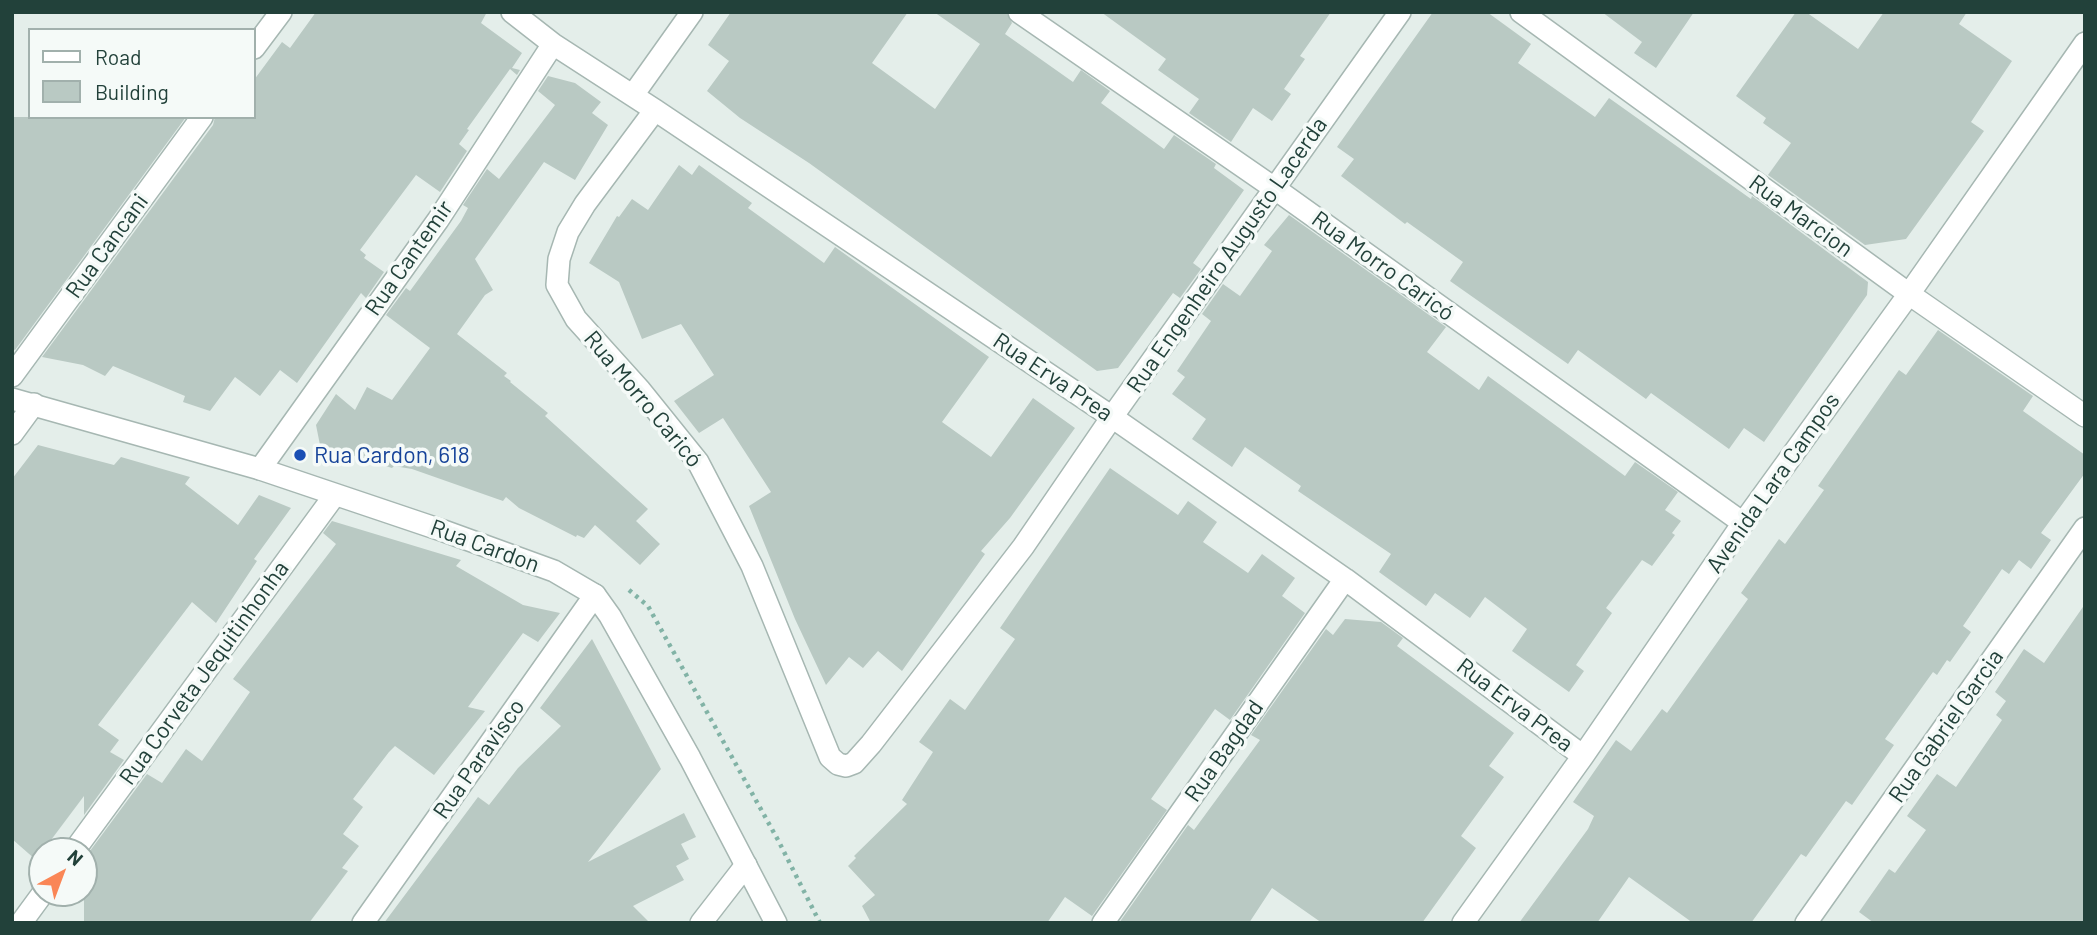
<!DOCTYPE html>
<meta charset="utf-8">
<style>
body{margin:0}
#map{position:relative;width:2097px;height:935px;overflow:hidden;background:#e4eeea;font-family:Barlow,sans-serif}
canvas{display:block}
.frame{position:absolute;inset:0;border:14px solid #22413a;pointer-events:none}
.legend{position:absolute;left:28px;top:28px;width:228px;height:91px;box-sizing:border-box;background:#f5faf8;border:2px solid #a1b0ac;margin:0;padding:9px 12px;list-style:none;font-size:21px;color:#22413a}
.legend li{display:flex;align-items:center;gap:14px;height:35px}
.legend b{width:35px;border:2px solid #a1b0ac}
.north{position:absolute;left:28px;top:837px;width:70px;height:70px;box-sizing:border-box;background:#f5faf8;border:2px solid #a1b0ac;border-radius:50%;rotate:41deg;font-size:19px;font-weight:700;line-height:28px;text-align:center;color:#22413a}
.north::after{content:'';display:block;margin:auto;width:24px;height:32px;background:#fa8656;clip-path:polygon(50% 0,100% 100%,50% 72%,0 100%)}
</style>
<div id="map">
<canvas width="2097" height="935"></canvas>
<div class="frame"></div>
<ul class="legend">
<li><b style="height:9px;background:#fff"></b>Road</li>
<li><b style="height:19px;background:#b9c9c3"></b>Building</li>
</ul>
<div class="north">N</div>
</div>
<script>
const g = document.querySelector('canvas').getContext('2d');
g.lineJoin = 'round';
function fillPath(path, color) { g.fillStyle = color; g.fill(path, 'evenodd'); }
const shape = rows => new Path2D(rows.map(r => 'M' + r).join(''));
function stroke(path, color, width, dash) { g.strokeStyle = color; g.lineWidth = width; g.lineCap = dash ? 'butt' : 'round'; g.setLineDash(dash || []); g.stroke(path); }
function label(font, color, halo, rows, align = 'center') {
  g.font = font + ' Barlow,sans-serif'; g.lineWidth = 7; g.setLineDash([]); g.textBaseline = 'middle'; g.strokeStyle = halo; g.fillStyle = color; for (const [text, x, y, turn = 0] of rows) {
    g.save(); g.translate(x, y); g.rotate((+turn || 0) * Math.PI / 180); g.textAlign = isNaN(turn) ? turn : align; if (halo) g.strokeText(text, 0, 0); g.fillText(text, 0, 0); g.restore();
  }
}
fillPath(shape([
 [316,12,487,12,481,23,522,53,512,68,520,70,517,75,510,69,467,129,469,130,459,144,467,151,440,192,416,175,360,250,366,255,364,258,384,272,366,298,361,293,297,383,280,370,260,396,235,377,210,411,183,402,185,396,113,366,105,376,83,365,42,357,213,125,215,117,254,117,254,80,282,42,290,48],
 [731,12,908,12,872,63,935,109,980,44,934,12,1006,12,1012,23,1005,34,1073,82,1081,70,1110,91,1101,103,1164,149,1174,135,1216,164,1214,168,1244,190,1193,263,1201,269,1180,298,1173,293,1118,368,1097,371,809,163,740,118,707,91,729,61,708,45],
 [1101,12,1331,12,1300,56,1305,59,1284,89,1291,94,1272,121,1253,108,1231,142,1189,113,1199,99,1158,70,1166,59],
 [1433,12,1487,12,1531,44,1518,63,1595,117,1609,98,1751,199,1752,196,1868,282,1867,295,1764,442,1744,428,1729,449,1651,393,1646,399,1578,350,1568,364,1450,281,1463,262,1407,222,1405,224,1341,176,1354,159,1337,147],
 [1602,12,1694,12,1656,68,1634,53,1642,42],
 [1796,12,1806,12,1858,49,1884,12,1967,12,1959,24,2012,61,1971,122,1984,131,1906,239,1865,245,1768,175,1791,143,1763,123,1766,118,1736,96],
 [548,76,575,83,601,102,592,113,608,125,575,180,544,162,475,259,493,290,485,295,457,334,507,373,504,376,511,381,510,382,548,413,545,416,648,509,636,521,660,544,640,565,595,525,584,538,577,535,576,537,519,508,506,497,503,501,412,469,394,466,392,468,320,445,316,425,336,394,355,410,367,387,392,400,430,348,386,315,406,288,410,291,461,221,468,208,463,205,487,169,499,179,555,105,538,91],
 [12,117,186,117,15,350,12,349],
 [679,165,692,175,699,165,752,203,748,208,824,263,835,247,989,357,942,422,991,457,1033,398,1075,428,1010,518,981,551,985,554,902,671,878,651,863,668,849,657,826,685,795,619,749,506,771,492,723,418,699,433,674,401,714,375,681,324,642,339,619,282,589,263,617,216,619,217,632,199,648,210],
 [1289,215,1446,327,1427,352,1479,390,1488,376,1625,476,1635,462,1678,492,1665,510,1681,521,1672,533,1675,535,1652,566,1642,560,1606,608,1612,613,1576,665,1584,671,1569,692,1512,651,1527,629,1485,597,1470,618,1435,593,1426,606,1379,572,1391,554,1298,491,1301,486,1245,447,1232,467,1192,439,1206,419,1172,394,1185,377,1177,371,1211,321,1202,314,1223,284,1240,296,1272,251,1264,245],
 [1938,330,2033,396,2023,411,2085,455,2085,473,2041,533,2051,540,2031,569,2019,560,2009,574,2002,569,1963,626,1971,632,1950,662,1947,660,1937,675,1933,672,1885,739,1894,745,1852,805,1846,801,1806,857,1801,854,1751,923,1693,923,1629,877,1597,923,1519,923,1588,829,1594,816,1573,802,1616,740,1631,751,1662,709,1667,713,1748,599,1741,593,1779,539,1785,544,1824,490,1818,486,1899,370,1906,375],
 [38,445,114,465,121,457,190,477,185,484,238,525,259,495,291,508,254,559,257,561,216,623,192,602,98,725,119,740,110,752,124,760,84,815,84,796,36,860,12,839,12,479],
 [1110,468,1178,515,1188,501,1217,522,1203,542,1248,573,1262,554,1295,578,1282,596,1305,613,1230,720,1215,709,1151,799,1167,810,1092,916,1065,897,1047,923,871,923,862,906,875,895,848,866,856,858,854,856,907,804,902,800,933,752,919,742,950,699,965,710,1015,639,1000,628],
 [332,521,461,560,456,566,523,605,560,613,538,642,523,633,468,707,485,711,434,775,395,746,389,752,353,799,363,807,343,834,359,846,342,868,348,871,309,923,84,923,84,859,147,774,162,783,186,749,202,761,250,692,233,679,336,544,323,533],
 [2085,604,2085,923,1874,923,1859,912,1889,869,1895,873,1926,830,1907,816,1937,774,1956,787,2002,720,1996,715,2006,701,1995,692,2024,649,2044,663],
 [1345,619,1381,622,1403,638,1397,646,1514,733,1489,766,1504,777,1461,836,1476,848,1422,923,1322,923,1272,888,1249,923,1119,923,1188,825,1194,830,1260,740,1251,735,1326,629,1333,635],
 [592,639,661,769,588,862,684,813,696,837,681,844,689,859,676,866,684,880,633,906,650,923,384,923,478,797,489,805,518,768,561,726,540,708]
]), '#b9c9c3');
const minor = shape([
 [512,12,553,44,655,110,1112,417,1345,579,1583,756],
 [1019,12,1274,188,1743,523],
 [1521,12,1909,294,2085,416],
 [254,48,281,12],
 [633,95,692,12],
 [655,110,585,204,568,232,559,259,557,285,576,319,640,390,698,462,752,566,830,757,838,764,846,766,854,763,871,744,1023,547,1112,417,1400,12],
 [12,376,202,117],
 [12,434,34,404],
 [260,469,438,220,553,44],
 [74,851,334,496],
 [21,923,43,893],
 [363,923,595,595],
 [701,923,746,865],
 [1103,923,1345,579],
 [1463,923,1583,756,1743,523,1909,294,2085,43],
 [1806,923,2085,528]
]);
const tertiary = shape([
 [12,399,260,469,444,531,554,571,595,595,610,616,690,758,776,923]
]);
stroke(minor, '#a6b7b2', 24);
stroke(tertiary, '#a6b7b2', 24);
stroke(shape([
 [629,590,648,606,778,840,820,923]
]), '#82b3a6', 4.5, [3.5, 5]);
stroke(minor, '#fff', 21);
stroke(tertiary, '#fff', 21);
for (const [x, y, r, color] of [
 [300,455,7,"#1a4fb4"]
]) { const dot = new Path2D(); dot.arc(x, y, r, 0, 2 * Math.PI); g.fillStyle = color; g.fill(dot); stroke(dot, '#f5faf8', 2.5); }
label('23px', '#22413a', '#f5faf8', [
 ["Rua Marcion",1801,216,36],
 ["Rua Cancani",107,246,-54],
 ["Rua Engenheiro Augusto Lacerda",1227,255,-55],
 ["Rua Cantemir",409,258,-55],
 ["Rua Morro Caricó",1383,266,36],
 ["Rua Erva Prea",1053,377,34],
 ["Rua Morro Caricó",643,399,50],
 ["Avenida Lara Campos",1773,483,-55],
 ["Rua Cardon",485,546,20],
 ["Rua Corveta Jequitinhonha",204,673,-54],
 ["Rua Erva Prea",1515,705,37],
 ["Rua Gabriel Garcia",1946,726,-55],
 ["Rua Bagdad",1224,751,-55],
 ["Rua Paravisco",479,759,-55]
]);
label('23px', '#164399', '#f5faf8', [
 ["Rua Cardon, 618",314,455]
], 'left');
</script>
